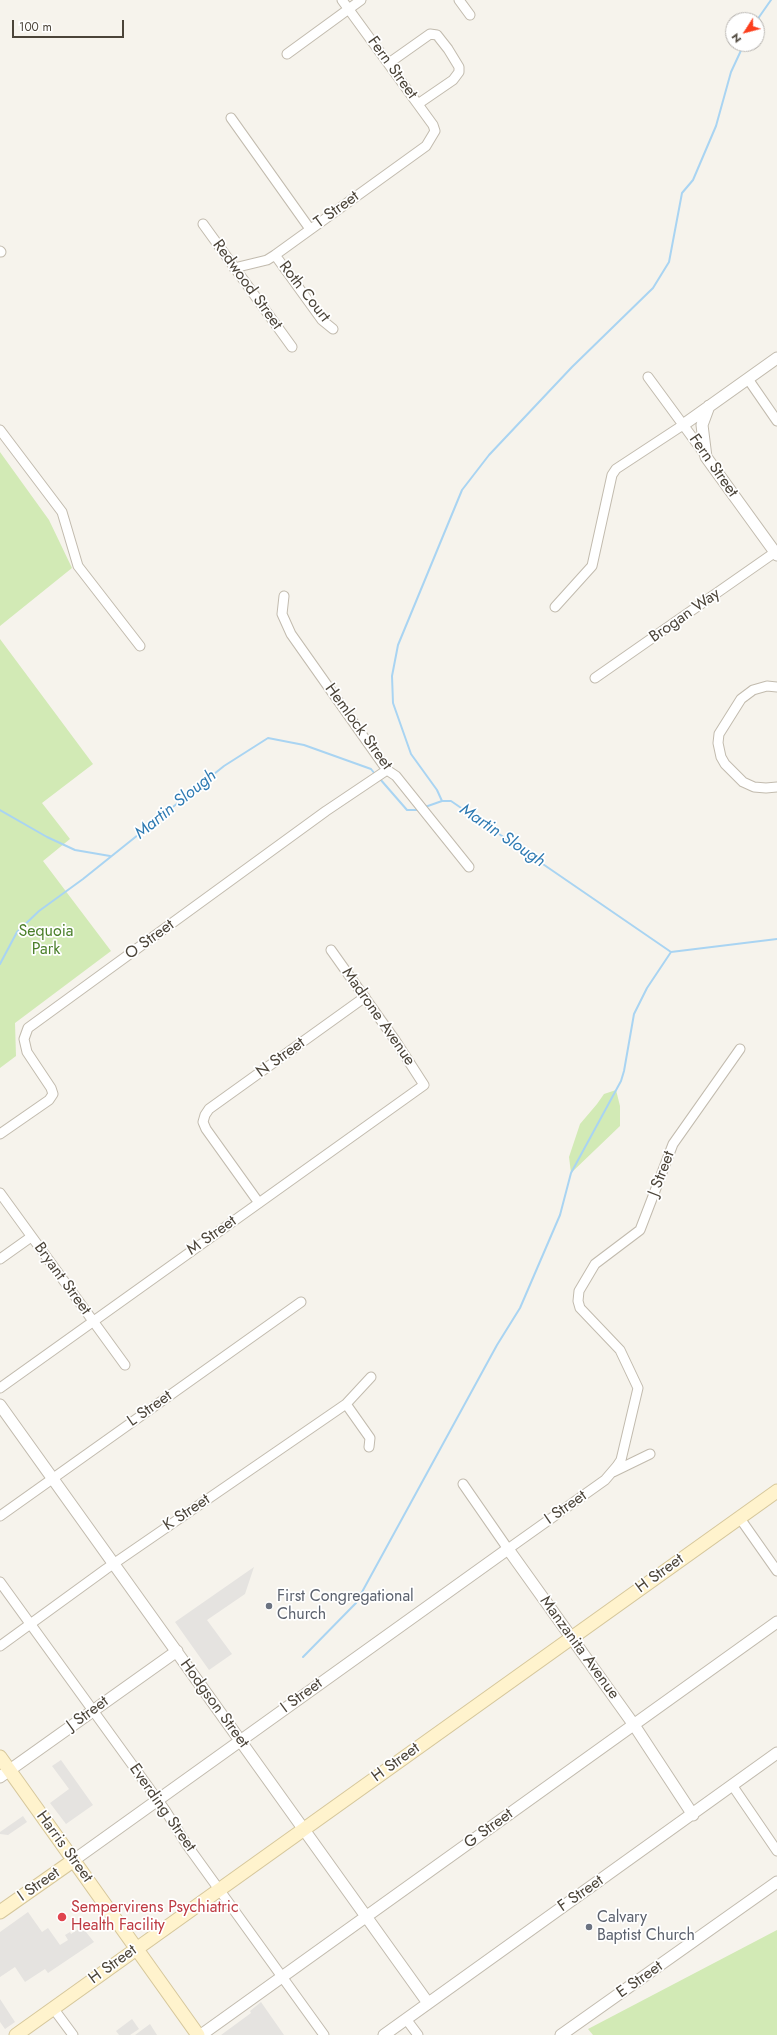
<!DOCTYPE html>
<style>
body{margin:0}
#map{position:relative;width:777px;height:2035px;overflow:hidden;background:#f6f3ec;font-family:Jost,sans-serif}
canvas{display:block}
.north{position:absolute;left:725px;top:12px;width:40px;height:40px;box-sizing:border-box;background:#fff;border:1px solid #b7b4b0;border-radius:50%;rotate:234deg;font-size:11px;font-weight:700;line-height:16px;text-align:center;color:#4b4439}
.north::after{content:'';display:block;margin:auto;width:14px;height:18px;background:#fc3f1d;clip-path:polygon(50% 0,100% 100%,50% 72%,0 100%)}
.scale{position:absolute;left:12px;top:20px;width:112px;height:18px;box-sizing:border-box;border:2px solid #4b4439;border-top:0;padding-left:5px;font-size:12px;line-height:14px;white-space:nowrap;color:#4b4439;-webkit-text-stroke:3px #fff;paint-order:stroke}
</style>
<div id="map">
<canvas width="777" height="2035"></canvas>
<div class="north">N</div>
<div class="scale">100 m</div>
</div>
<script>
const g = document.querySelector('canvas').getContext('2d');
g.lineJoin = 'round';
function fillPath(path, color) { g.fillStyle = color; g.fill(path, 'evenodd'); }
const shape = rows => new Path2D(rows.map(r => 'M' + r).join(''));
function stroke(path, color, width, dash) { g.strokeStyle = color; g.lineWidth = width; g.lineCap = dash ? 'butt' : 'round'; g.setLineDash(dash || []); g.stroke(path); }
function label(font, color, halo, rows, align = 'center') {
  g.font = font + ' Jost,sans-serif'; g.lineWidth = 3.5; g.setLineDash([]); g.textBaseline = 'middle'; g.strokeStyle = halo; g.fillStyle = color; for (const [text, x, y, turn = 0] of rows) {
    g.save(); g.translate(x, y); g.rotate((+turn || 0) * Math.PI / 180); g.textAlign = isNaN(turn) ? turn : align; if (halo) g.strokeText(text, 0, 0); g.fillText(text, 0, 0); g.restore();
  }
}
fillPath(shape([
 [0,452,49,520,72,568,0,626],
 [0,639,93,764,42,803,70,839,43,861,111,951,15,1023,16,1056,0,1068],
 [616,1090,620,1106,620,1126,571,1173,569,1157,580,1124,597,1104,604,1094],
 [777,1930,777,2035,593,2035,588,2029]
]), '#d2eab5');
fillPath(shape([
 [254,1567,245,1594,207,1620,232,1654,209,1670,175,1622],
 [61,1760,93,1805,66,1824,50,1803,69,1789,52,1766],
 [23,1816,27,1822,8,1835,0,1834,0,1832],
 [28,1912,42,1932,48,1928,60,1945,68,1940,65,1935,70,1932,71,1934,82,1927,94,1942,48,1973,45,1969,25,1982,15,1967,0,1977,0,1932],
 [0,1999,15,2022,5,2029,0,2022],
 [261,2002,284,2035,221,2035,251,2013,250,2011],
 [132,2019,139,2029,130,2035,119,2035,116,2031],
 [150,2024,157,2035,135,2035]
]), '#e5e3e0');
stroke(shape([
 [757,20,771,0],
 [380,779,407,810,419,810],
 [442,801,437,790,411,754,393,703,392,676,398,645,462,490,489,455,572,367,653,288,669,262,682,193,693,180,716,126,731,72,744,44],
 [425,807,442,801,451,801,671,952,777,939],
 [0,810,47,837,75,850,110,856],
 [0,964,17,932,39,911,83,879,224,766,268,738,304,745,371,769,375,774],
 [303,1657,356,1603,497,1345,520,1308,560,1215,571,1173,621,1081,624,1071,634,1014,647,988,671,952]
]), '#a9d4f2', 2);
const minor = shape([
 [459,0,470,15],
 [287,54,361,0],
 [389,63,430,34,437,35,448,49,459,67,459,72,453,80,418,104],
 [231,118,310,229],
 [203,224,292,347],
 [0,251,1,252],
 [275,255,322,320,333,329],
 [234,268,267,260,275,255,426,146,435,131,433,125,342,0],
 [648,377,706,456],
 [748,379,777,421],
 [0,430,62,512,78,566,140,646],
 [284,596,282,614,291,634,387,770,396,776,469,867],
 [555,607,592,566,612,475,616,469,683,425],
 [595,678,774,553],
 [777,687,767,686,753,690,741,699,719,734,718,743,721,757,725,764,743,782,754,787,766,788,777,787],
 [0,1134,49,1100,53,1094,51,1088,27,1052,24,1039,28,1028,326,811,387,770],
 [0,1193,125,1365],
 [259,1203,206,1129,203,1122,205,1115,209,1109,365,997],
 [0,1259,31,1237],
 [0,1388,424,1085,395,1040,331,950],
 [346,1404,370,1438,369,1447],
 [613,1472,650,1454],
 [463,1484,508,1549,605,1480,617,1466,621,1460,638,1388,620,1350,580,1308,578,1301,579,1291,595,1264,640,1230,673,1144,740,1049],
 [0,1516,301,1302],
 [739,1517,777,1571],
 [0,1582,165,1810,187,1845,324,2035],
 [0,1646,106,1569,346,1404,371,1377],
 [732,1785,777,1851],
 [53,2008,73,2035],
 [406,2019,418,2035]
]);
const tertiary = shape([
 [709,406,702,425,706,457,777,555],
 [683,425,777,358],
 [0,1405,428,2003],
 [0,1777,177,1651],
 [74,1860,508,1549,634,1725,693,1815],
 [201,2035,777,1622],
 [384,2035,777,1753],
 [561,2035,777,1882]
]);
const secondary = shape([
 [0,1757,198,2035],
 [0,1912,74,1860],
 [16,2035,777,1491]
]);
stroke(minor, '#c2bbae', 11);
stroke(tertiary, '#c2bbae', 13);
stroke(secondary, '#d6c79b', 15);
stroke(minor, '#fff', 9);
stroke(tertiary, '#fff', 11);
stroke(secondary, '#fff3cd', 13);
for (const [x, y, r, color] of [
 [269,1606,4,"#6b7280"],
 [62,1917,5,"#e0444e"],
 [589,1927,4,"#6b7280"]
]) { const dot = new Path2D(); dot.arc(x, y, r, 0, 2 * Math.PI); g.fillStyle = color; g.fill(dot); stroke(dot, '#fff', 1.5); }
label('16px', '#4b4439', '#fff', [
 ["Fern Street",392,68,54],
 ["T Street",337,210,-36],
 ["Redwood Street",247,285,54],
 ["Roth Court",304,292,52],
 ["Fern Street",713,466,55],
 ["Brogan Way",685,616,-35],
 ["Hemlock Street",358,727,54],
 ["O Street",150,940,-36],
 ["Madrone Avenue",378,1017,55],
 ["N Street",281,1058,-36],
 ["J Street",662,1174,-69],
 ["M Street",212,1236,-35],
 ["Bryant Street",62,1279,54],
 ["L Street",150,1409,-35],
 ["I Street",566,1508,-35],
 ["K Street",187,1513,-34],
 ["H Street",660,1574,-36],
 ["Manzanita Avenue",579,1648,54],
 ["I Street",302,1696,-36],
 ["Hodgson Street",214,1704,54],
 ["J Street",88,1714,-36],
 ["H Street",396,1763,-36],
 ["Everding Street",162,1808,55],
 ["G Street",489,1829,-36],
 ["Harris Street",64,1847,54],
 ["I Street",39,1885,-35],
 ["F Street",581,1894,-35],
 ["H Street",113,1965,-36],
 ["E Street",640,1980,-35]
]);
label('16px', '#4a7f2a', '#fff', [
 ["Sequoia",46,932],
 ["Park",46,950]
]);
label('16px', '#5b616d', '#fff', [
 ["First Congregational",277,1597],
 ["Church",277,1615],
 ["Calvary",597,1918],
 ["Baptist Church",597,1936]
], 'left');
label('16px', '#be3a42', '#fff', [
 ["Sempervirens Psychiatric",71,1908],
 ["Health Facility",71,1926]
], 'left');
label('italic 17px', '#2e7ab2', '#fff', [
 ["Martin Slough",176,805,-39],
 ["Martin Slough",502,836,34]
]);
</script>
